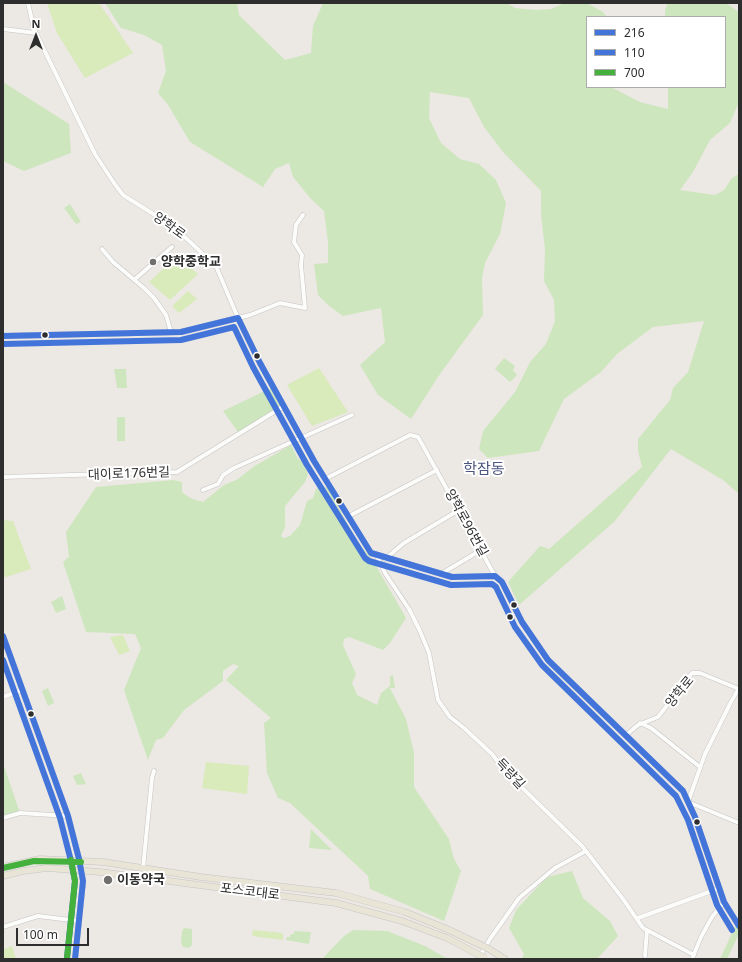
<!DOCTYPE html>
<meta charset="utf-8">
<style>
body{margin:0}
#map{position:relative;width:742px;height:962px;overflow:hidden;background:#ece8e4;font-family:"Noto Sans",sans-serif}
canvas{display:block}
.frame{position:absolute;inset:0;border:4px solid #2e2e2e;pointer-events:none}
.legend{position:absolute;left:586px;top:16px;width:140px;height:72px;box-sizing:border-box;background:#fff;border:1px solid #ababab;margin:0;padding:5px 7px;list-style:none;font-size:12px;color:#2e2e2e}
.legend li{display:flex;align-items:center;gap:8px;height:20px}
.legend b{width:20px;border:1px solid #ababab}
.north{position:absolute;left:16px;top:16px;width:40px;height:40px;-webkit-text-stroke:3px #fff;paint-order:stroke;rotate:0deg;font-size:11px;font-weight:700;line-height:16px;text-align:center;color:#2e2e2e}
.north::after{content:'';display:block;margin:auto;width:14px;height:18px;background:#2e2e2e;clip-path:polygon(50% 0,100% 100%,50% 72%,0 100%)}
.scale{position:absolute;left:16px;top:928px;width:73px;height:18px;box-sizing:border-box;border:2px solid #2e2e2e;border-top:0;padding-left:5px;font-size:12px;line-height:14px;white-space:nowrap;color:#2e2e2e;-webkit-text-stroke:3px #fff;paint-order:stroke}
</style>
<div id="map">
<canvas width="742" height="962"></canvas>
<div class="frame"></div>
<ul class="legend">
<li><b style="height:5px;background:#4374d9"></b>216</li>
<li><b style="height:5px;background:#4374d9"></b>110</li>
<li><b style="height:5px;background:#43b13c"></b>700</li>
</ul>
<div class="north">N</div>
<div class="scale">100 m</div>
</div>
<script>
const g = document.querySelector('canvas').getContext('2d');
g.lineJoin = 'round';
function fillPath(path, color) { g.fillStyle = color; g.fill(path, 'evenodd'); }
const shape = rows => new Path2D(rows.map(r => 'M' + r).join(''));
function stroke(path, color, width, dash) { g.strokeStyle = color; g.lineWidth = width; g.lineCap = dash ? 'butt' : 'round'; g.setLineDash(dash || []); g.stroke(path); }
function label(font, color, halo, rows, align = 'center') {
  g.font = font + ' "Noto Sans","Noto Sans KR",sans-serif'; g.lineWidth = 4; g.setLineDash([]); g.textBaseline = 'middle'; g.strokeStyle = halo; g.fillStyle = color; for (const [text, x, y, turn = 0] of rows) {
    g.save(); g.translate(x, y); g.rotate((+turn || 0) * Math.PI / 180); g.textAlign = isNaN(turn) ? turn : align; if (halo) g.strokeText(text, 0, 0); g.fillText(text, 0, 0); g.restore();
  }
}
fillPath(shape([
 [105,3,237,3,239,15,285,60,311,53,313,26,323,3,507,3,515,8,536,10,551,9,565,3,587,3,603,12,607,17,587,17,587,87,611,87,640,102,668,109,668,87,725,87,725,17,665,17,665,10,668,3,726,3,739,12,739,102,730,123,710,140,693,172,680,190,715,195,724,190,732,178,739,174,739,494,723,480,671,449,615,521,519,605,508,582,540,546,549,549,642,467,638,451,638,439,670,400,673,388,688,372,704,321,653,327,617,354,601,372,564,399,539,451,488,458,479,449,483,431,515,392,530,362,546,344,555,321,554,300,544,281,545,250,541,214,541,191,503,152,484,127,469,98,430,92,429,118,441,143,460,159,479,164,496,180,506,203,500,234,485,263,482,278,483,315,440,374,411,419,378,395,360,365,385,342,381,308,343,316,329,306,318,295,314,264,328,263,328,242,324,211,311,199,293,177,289,163,275,169,263,187,190,142,168,105,158,93,166,71,162,45,144,35,121,28],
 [3,82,69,124,71,153,24,171,3,161],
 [70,204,81,222,76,224,64,208],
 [504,358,515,366,513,370,517,375,510,382,495,369],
 [114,369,126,369,127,388,117,388],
 [273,387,284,406,238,432,223,411],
 [117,417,125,417,125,441,117,441],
 [291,445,298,459,303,462,308,474,305,482,285,506,285,527,281,536,284,538,290,536,300,525,307,501,313,498,316,489,322,486,328,488,357,541,372,559,406,618,390,643,383,650,349,637,344,639,343,645,356,674,352,683,357,695,377,705,381,693,390,686,390,676,393,675,395,688,390,688,406,719,414,753,414,787,449,839,454,859,461,871,444,921,370,889,368,876,290,803,278,798,267,773,264,723,271,718,226,680,239,666,233,664,223,671,223,681,184,710,163,738,156,740,148,760,124,690,141,648,135,634,86,632,63,562,69,557,66,532,96,487,173,480,182,482,182,492,190,498,203,502,224,485,238,479,253,467],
 [62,596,66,609,56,613,51,602],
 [48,688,54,703,48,706,42,691],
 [3,763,20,813,3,818],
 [81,773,86,784,77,785,73,776],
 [311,829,332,850,309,848],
 [572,871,583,898,610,921,618,936,597,959,522,959,524,954,509,928,516,910,547,877],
 [739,918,739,934,727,959,720,959],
 [184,928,192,929,192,945,189,948,183,947,181,943,182,931],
 [353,930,387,931,425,946,448,959,322,959,344,936],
 [294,931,311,932,309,944,286,940,287,937,290,937,291,934,294,934]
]), '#cee6be');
fillPath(shape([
 [47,3,99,3,133,53,85,78,57,33],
 [177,256,198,274,170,300,149,282],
 [188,291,197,299,179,313,172,306],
 [319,368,348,412,312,426,287,385],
 [3,520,13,521,31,569,3,578],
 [123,635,130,651,119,655,110,637],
 [206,762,249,766,247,794,202,788],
 [253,930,283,933,283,940,252,936],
 [12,946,16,959,3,959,3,950]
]), '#d9eabb');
const minor = shape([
 [28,3,34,29,95,154,114,183,123,195,174,227,216,266,238,318,250,315,280,303,305,308,301,265,302,255,294,242,296,225,303,215],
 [3,29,36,33],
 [102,249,113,262,144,288,154,298,166,315,171,332],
 [134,280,172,247],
 [3,477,177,472,284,406],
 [325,479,410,435,418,437,495,576],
 [203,490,218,484,223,475,234,468,352,415],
 [349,516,437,470],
 [377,556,385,573,409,609,420,631,429,653,438,700,450,717,464,728,492,754,505,771,582,846,623,899,643,928,694,955],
 [385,559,404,543,459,510],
 [441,574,481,550],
 [739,688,731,702,705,754,688,802,739,823],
 [3,697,22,690],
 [640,723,651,728,700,767],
 [626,735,638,725,658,717,692,673,700,673,739,689],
 [3,818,20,813,68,816],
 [143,868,152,778,154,771],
 [638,918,720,888],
 [3,927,38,916,79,921],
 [645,956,647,930],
 [478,959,490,939,519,898,555,868,586,851],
 [692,959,701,937,712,917,724,902]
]);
const tertiary = shape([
 [3,336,181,332,238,318,260,363,314,461,371,553,452,577,495,576,502,582,522,622,548,660,683,791,695,817,724,902,739,926],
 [3,636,68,816,79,859,83,881,75,959]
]);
const primary = shape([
 [3,867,40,859,103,862,201,877,336,893,405,912],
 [3,876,23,871,47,868,100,872,336,903,402,921],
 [489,949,505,959]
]);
stroke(minor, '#c5c4c5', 5);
stroke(tertiary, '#c5c4c5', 6);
stroke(primary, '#c6c5c4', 7);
stroke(minor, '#fcfcfb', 4);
stroke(tertiary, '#fcfcfb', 5);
stroke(primary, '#e8e4d6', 6);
const primaryBridge = shape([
 [405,912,447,929,489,949],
 [402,921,447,938,485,958]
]);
stroke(primaryBridge, '#c6c5c4', 7, []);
stroke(primaryBridge, '#e8e4d6', 6);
stroke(shape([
 [3,336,181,332,238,318,260,363,314,461,371,553,452,577,495,576,502,582,522,622,548,660,683,791,695,817,724,902,739,926],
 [3,636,68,816,79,859,83,881,75,959]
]), '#4374d9', 6);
stroke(shape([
 [3,344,181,340,234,327,253,367,307,465,365,558,369,561,451,585,492,584,496,587,515,627,542,665,676,796,688,820,717,905,732,930],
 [3,660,60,818,71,861,75,881,67,958]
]), '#4374d9', 6);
stroke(shape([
 [3,868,34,861,81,862],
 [67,958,75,881,71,860]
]), '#43b13c', 6);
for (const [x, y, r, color] of [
 [153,262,4,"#706f6e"],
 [45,335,3.5,"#2e2e2e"],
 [257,356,3.5,"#2e2e2e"],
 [339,501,3.5,"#2e2e2e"],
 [514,605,3.5,"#2e2e2e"],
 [510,617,3.5,"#2e2e2e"],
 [31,714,3.5,"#2e2e2e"],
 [697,822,3.5,"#2e2e2e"],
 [108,880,5,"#706f6e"]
]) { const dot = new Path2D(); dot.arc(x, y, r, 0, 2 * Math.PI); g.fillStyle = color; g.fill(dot); stroke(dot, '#fff', 1.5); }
label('13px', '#2e2e2e', '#fff', [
 ["양학로",169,226,36],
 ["대이로176번길",129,474,-2],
 ["양학로96번길",466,523,61],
 ["양학로",680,692,-51],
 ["득량길",510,774,47],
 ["포스코대로",250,892,7]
]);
label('bold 13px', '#2e2e2e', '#fff', [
 ["양학중학교",161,262],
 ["이동약국",117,880]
], 'left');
label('15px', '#4d5680', '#fff', [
 ["학잠동",484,470]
]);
</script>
